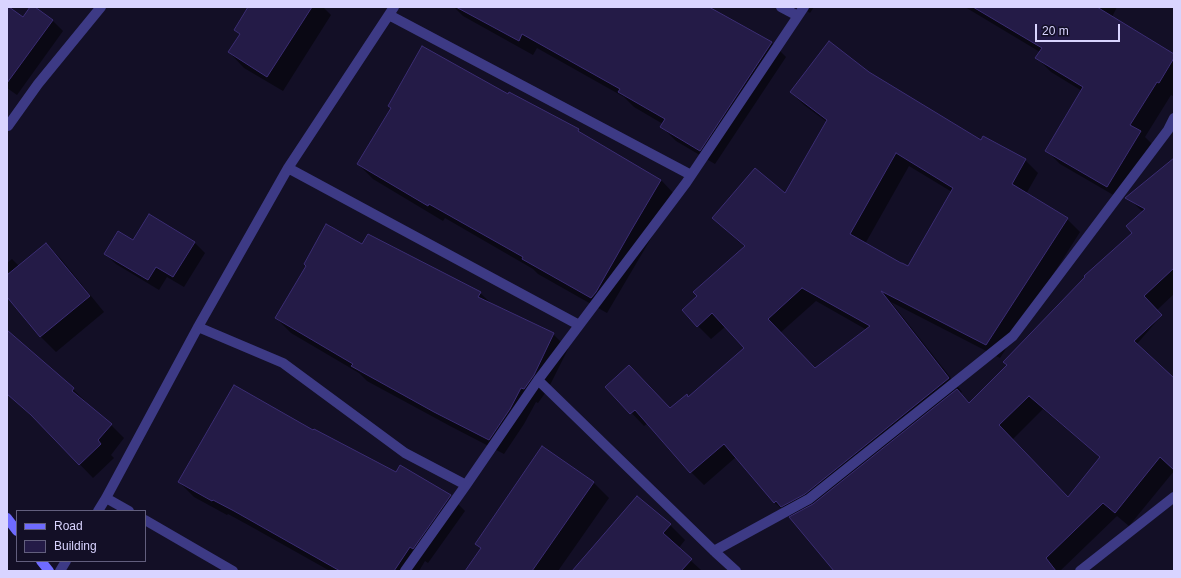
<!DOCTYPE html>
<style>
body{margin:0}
#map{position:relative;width:1181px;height:578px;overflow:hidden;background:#130f26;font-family:Arial,sans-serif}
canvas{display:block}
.frame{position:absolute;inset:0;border:8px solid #d9d4ff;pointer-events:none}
.legend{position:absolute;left:16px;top:510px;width:130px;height:52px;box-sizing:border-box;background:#130f26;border:1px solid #625e7d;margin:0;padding:5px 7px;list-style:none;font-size:12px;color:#d9d4ff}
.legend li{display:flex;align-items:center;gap:8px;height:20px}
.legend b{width:20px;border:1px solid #625e7d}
.scale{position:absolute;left:1035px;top:24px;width:85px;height:18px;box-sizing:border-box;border:2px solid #d9d4ff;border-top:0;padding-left:5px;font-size:12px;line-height:14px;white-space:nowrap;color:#d9d4ff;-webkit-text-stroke:3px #130f26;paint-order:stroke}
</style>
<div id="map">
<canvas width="1181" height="578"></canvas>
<div class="frame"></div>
<ul class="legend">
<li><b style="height:5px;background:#6f6bff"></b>Road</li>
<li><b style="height:11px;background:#241b47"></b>Building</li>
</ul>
<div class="scale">20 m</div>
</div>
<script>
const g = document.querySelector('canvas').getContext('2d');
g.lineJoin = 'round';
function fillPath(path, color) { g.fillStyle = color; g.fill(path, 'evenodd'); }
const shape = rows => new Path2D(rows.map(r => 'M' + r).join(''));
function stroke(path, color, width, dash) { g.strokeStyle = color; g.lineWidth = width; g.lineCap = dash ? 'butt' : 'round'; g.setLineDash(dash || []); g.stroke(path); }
fillPath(shape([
 [7,7,23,18,31,7,33,7,52,20,63,31,17,95,7,88],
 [250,7,323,7,331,15,283,91,244,68,229,52,240,35,235,30],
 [454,7,707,7,771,42,786,57,715,164,676,141,662,127,663,124,634,107,624,97,537,48,533,55,463,16],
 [802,7,814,7,810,13],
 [965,7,1117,7,1112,17,1174,55,1174,95,1173,96,1171,95,1145,137,1154,146,1122,200,1060,164,1046,150,1082,91,1051,72,1037,58,1040,52],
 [868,73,981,141,1025,160,1038,173,1026,194,1067,219,1080,232,1000,358,891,302,962,392,961,393,970,403,1008,365,1133,233,1143,212,1127,197,1174,169,1174,294,1157,310,1162,315,1136,345,1174,380,1174,471,1129,526,1117,516,1060,571,836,571,792,517,789,514,788,515,774,502,736,457,704,485,691,472,648,423,644,426,607,387,671,410,689,398,745,348,726,326,711,339,698,326,699,296,745,247,727,231,714,218,786,195,827,122,804,105,791,92],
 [909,166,952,192,908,267,865,244],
 [816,301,867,330,815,369,780,333],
 [1043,409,1101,458,1069,498,1012,440],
 [508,95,578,130,584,136,661,180,676,196,607,313,538,274,533,269,445,218,443,221,373,179,358,164,392,109,389,106],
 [133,241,194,242,205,253,184,287,167,277,159,290,116,264,105,254],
 [46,244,61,259,104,312,56,352,41,337,7,296,7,263,12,259,19,266],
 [363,245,480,293,493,305,553,334,568,349,548,389,538,403,536,402,524,424,504,454,450,426,367,381,359,373,291,333,276,318],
 [15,339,73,389,87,403,86,404,111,425,124,438,111,455,114,458,93,478,42,425,7,394,7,347],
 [314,432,397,473,450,496,465,511,428,563,425,561,419,571,330,571,250,526,228,514,227,515,194,497,179,482],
 [542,448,594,483,609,498,558,571,466,571,482,549,476,543],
 [670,525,685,540,678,549,702,571,574,571]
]), '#0007');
const building = shape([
 [7,7,9,7,23,17,30,7,35,7,53,20,7,83,7,7],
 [248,7,312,7,267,77,228,52,240,34,234,30,248,7],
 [456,7,709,7,772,42,700,151,660,127,665,119,618,92,620,89,522,34,519,41,456,7],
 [973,7,1097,7,1174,54,1174,58,1159,83,1157,82,1130,125,1141,131,1107,187,1045,151,1083,87,1035,58,1042,48,973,7],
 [829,41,869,72,981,140,983,136,1026,159,1012,184,1068,218,986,345,881,291,949,378,805,494,781,507,776,501,774,503,724,444,690,473,635,410,630,414,605,387,629,365,670,408,687,394,688,397,744,348,712,313,697,327,682,310,697,296,693,292,745,246,712,218,755,168,785,193,827,120,790,92,829,41],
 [896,153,953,188,908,266,902,263,901,263,850,234,896,153],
 [802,288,870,326,815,368,768,319,802,288],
 [422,46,508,94,509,92,579,129,578,131,661,180,632,229,596,292,591,298,522,259,523,257,429,204,428,206,357,164,391,108,388,106,422,46],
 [1174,158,1174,268,1144,296,1162,315,1134,341,1174,378,1174,470,1160,457,1115,513,1103,503,1046,558,1056,571,834,571,789,517,813,504,957,389,969,403,1007,365,1003,362,1085,277,1084,276,1132,233,1126,226,1145,209,1125,198,1174,158],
 [1029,396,1100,457,1068,497,999,425,1029,396],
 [149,214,195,242,173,277,156,267,148,280,104,254,118,231,133,240,149,214],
 [326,224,362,244,368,234,481,292,478,297,554,333,534,375,524,389,521,388,510,409,489,440,434,412,351,366,353,364,275,318,306,266,304,264,326,224],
 [46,243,90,296,40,337,7,297,7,275,46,243],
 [7,330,74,388,72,391,112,424,98,440,101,444,79,465,31,415,7,394,7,330],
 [234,385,313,430,314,429,396,472,400,465,451,495,413,549,410,547,394,571,340,571,234,511,213,500,212,501,178,482,234,385],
 [542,446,594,482,532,571,465,571,481,548,475,544,542,446],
 [637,496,671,524,663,533,692,559,681,571,572,571,637,496]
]);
fillPath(building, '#241b47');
stroke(building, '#3b2d73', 1);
stroke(shape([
 [781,7,798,16],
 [389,15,691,175],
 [7,126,8,126,38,84,101,7],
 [288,168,579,325],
 [198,327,283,363,405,453,466,485],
 [538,380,714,551,736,571],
 [106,498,129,511],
 [98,511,106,498,198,327,288,168,394,7],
 [145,520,233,571],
 [714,551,809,499,1013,336,1168,130,1174,118],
 [60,571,66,561],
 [405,571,466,485,538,380,686,183,804,7],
 [1080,571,1174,497]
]), '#3d3a85', 10);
stroke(shape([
 [7,518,17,531],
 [41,561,49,571]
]), '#6f6bff', 10);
</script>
